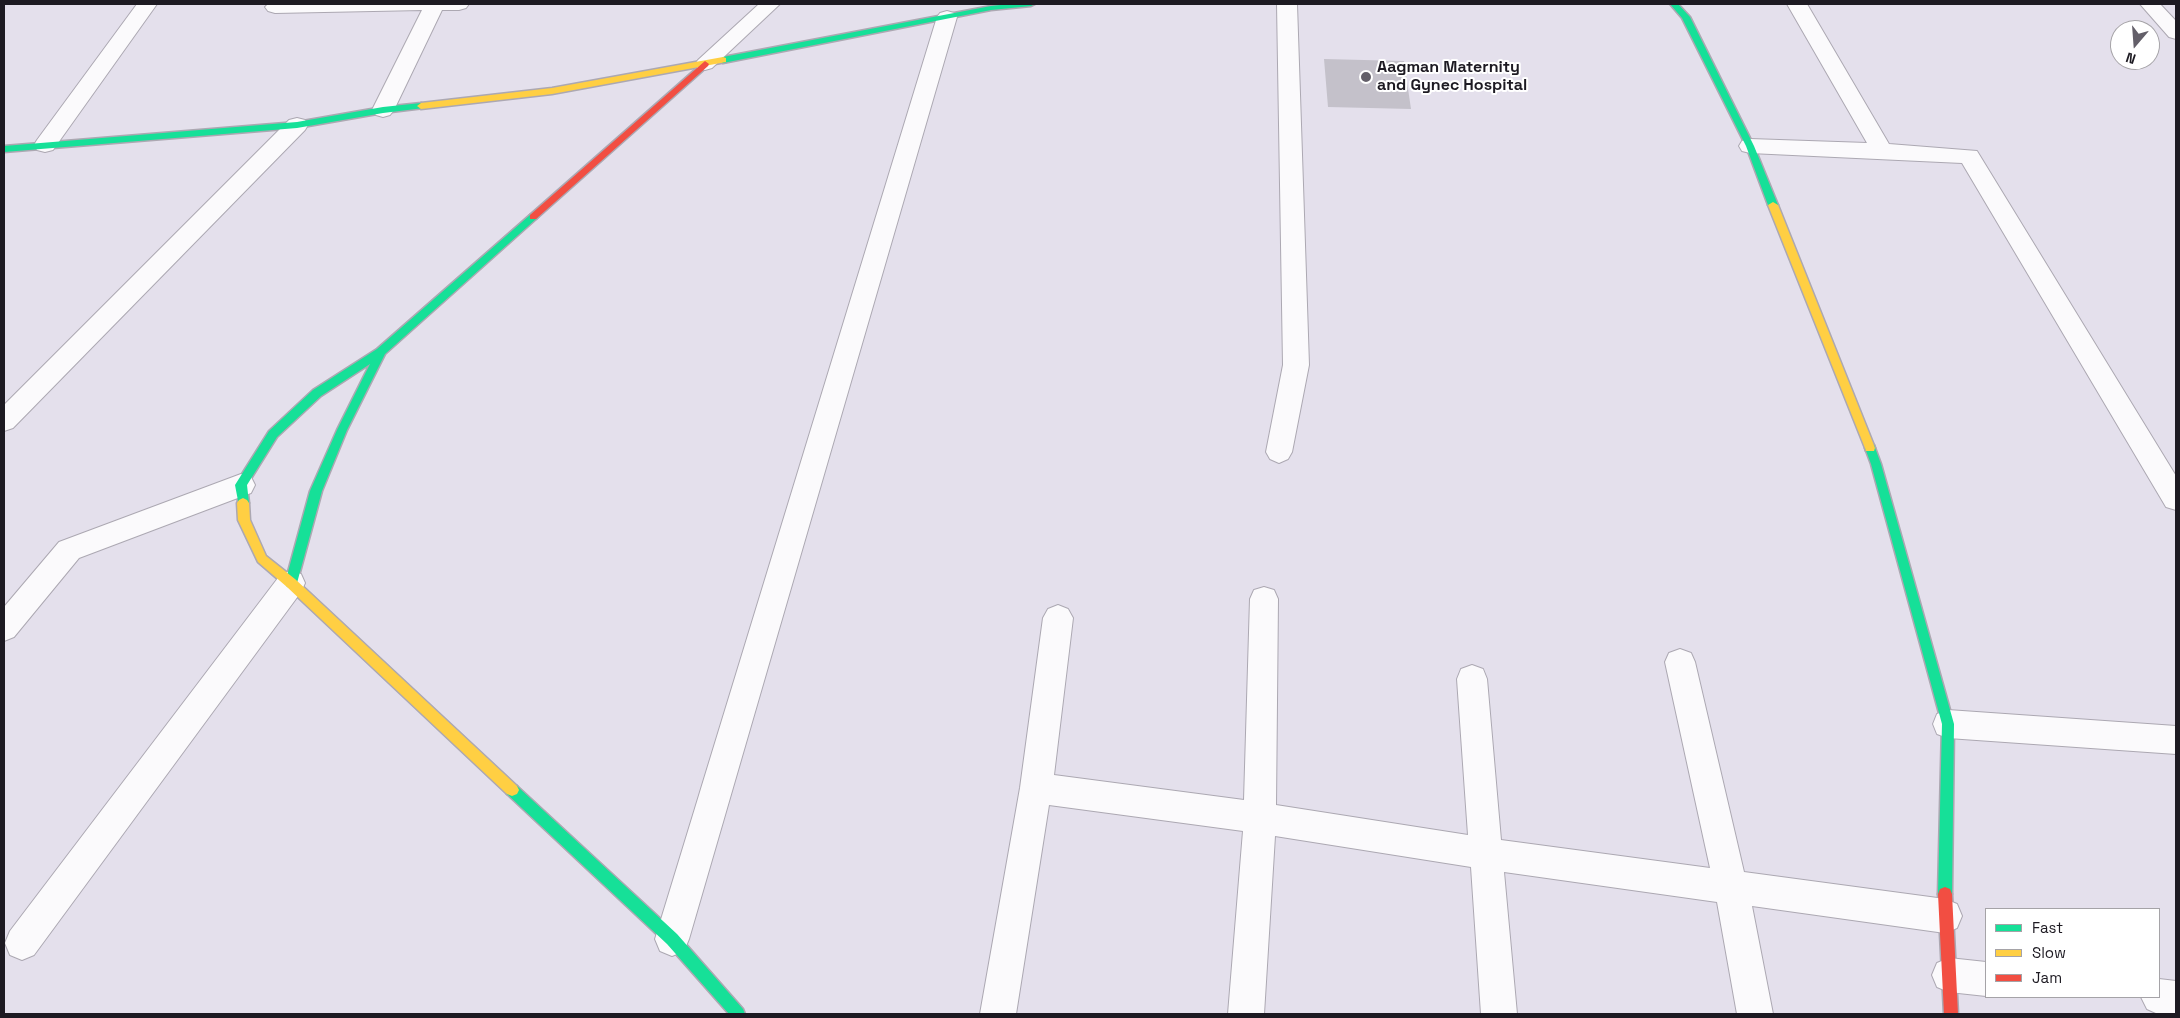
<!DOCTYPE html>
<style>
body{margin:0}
#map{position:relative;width:2180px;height:1018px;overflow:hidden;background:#e4e0ec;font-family:"Space Grotesk",sans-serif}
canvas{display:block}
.frame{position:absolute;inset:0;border:5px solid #1d1a22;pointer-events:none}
.legend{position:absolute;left:1985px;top:908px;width:175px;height:90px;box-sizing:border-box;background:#fff;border:1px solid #a5a3a7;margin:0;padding:6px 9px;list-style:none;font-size:15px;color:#1d1a22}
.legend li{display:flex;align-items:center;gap:10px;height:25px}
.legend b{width:25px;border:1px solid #a5a3a7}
.north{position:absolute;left:2110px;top:20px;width:50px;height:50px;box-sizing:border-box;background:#fff;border:1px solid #a5a3a7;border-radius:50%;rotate:198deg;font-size:14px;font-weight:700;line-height:20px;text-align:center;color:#1d1a22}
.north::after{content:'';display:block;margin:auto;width:18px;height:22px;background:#635f69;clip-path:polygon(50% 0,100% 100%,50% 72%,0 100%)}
</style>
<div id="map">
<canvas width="2180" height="1018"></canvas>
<div class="frame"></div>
<ul class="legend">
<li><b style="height:6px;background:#16e098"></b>Fast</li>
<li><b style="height:6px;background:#ffcf43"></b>Slow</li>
<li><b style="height:6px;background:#f24e42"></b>Jam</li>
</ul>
<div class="north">N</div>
</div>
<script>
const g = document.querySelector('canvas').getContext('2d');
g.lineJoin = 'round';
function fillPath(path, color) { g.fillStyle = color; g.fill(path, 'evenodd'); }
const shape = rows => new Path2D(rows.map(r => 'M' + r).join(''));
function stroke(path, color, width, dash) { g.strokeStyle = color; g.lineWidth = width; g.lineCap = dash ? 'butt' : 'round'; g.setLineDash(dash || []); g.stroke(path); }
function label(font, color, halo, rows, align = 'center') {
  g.font = font + ' "Space Grotesk",sans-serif'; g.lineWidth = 4; g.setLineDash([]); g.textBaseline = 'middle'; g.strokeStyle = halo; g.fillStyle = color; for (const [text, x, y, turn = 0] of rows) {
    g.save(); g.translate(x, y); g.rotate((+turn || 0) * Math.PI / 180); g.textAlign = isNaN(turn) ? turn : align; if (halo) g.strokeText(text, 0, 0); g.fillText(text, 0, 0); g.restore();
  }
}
fillPath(shape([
 [1324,59,1404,61,1411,109,1328,107]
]), '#c4c1ca');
const lane = shape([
 [1277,4,1297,4,1309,365,1292,452,1288,459,1279,463,1270,459,1266,452,1283,365,1277,4],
 [297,118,305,120,308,125,305,130,13,428,4,431,4,405,289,120,297,118],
 [1264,587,1274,590,1278,599,1276,805,1468,835,1457,679,1461,669,1472,665,1483,669,1487,679,1501,840,1710,868,1665,662,1669,653,1680,649,1691,653,1695,662,1744,872,1945,899,1957,904,1962,916,1957,928,1945,933,1752,906,1773,1014,1737,1014,1717,902,1504,872,1517,1014,1481,1014,1471,867,1275,836,1264,1014,1228,1014,1243,831,1049,805,1016,1014,980,1014,1020,788,1043,618,1048,609,1058,605,1068,609,1073,618,1054,775,1244,800,1250,599,1254,590,1264,587]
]);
const street = shape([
 [137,4,157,4,53,150,45,152,37,150,34,145,37,140,137,4],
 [268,4,469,4,466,8,459,10,442,10,394,110,390,115,383,117,376,115,372,110,422,10,275,13,268,11,265,7,268,4],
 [759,4,780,4,712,68,705,70,698,68,695,64,698,60,759,4],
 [1787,4,1807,4,1889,144,1977,151,2176,476,2176,510,2166,507,1962,163,1750,153,1742,151,1739,146,1742,141,1750,139,1867,143,1787,4],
 [2140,4,2160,4,2176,21,2176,39,2169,37,2140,4],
 [947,11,954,13,957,17,689,939,684,951,672,956,660,951,655,939,937,17,940,13,947,11],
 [241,474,251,477,255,485,251,493,79,558,14,637,4,641,4,607,59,542,241,474],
 [291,571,301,574,305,583,301,592,34,955,22,960,10,955,5,943,10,931,281,574,291,571],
 [1948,710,2176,726,2176,754,1948,738,1937,734,1933,724,1937,714,1948,710],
 [1949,958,1986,962,1986,996,1949,992,1937,987,1932,975,1937,963,1949,958],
 [2159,979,2176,981,2176,1014,2158,1014,2147,1009,2141,997,2159,997,2159,979]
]);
const fast = shape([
 [1010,4,1035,4,1031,6,991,10,723,63,719,60,723,57,991,6,1010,4],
 [1670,4,1678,4,1690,17,1754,146,1778,205,1776,207,1770,207,1768,205,1746,146,1682,18,1670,4],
 [421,103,424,104,424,108,383,113,297,128,4,152,4,146,297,122,383,107,421,103],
 [533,214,538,217,536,219,385,354,347,430,322,491,297,583,295,587,291,588,287,587,285,583,310,491,337,430,370,364,321,396,277,437,247,485,249,503,247,506,239,506,235,485,269,431,313,390,377,349,530,215,533,214],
 [1870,444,1874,445,1881,464,1954,724,1952,894,1950,899,1945,901,1940,899,1938,894,1942,724,1871,464,1865,448,1870,444],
 [512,784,517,786,677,934,743,1009,745,1014,729,1014,667,944,507,794,505,790,507,786,512,784]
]);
const slow = shape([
 [723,57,726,58,726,62,552,94,421,109,417,106,421,103,552,88,723,57],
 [1773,202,1778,205,1875,448,1874,451,1866,451,1865,448,1768,205,1773,202],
 [243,498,247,500,249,503,250,520,266,556,295,579,517,786,519,790,517,794,512,796,507,794,287,587,258,562,238,520,237,503,239,500,243,498]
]);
const jam = shape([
 [705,61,709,64,708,66,536,219,530,219,530,215,705,61],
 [1945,887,1950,889,1952,894,1958,1014,1944,1014,1938,894,1940,889,1945,887]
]);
stroke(lane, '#aca8b2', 2);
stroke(street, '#aca8b2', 2);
stroke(fast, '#aca8b2', 3);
stroke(slow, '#aca8b2', 3);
stroke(jam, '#aca8b2', 3);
fillPath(lane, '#fbfafc');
fillPath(street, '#fbfafc');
fillPath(fast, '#16e098');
fillPath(slow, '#ffcf43');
fillPath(jam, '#f24e42');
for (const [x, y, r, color] of [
 [1366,77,6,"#635f69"]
]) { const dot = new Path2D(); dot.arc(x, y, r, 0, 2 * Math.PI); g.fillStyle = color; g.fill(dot); stroke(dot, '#fff', 2); }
label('bold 16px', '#1d1a22', '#fff', [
 ["Aagman Maternity",1377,68],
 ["and Gynec Hospital",1377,86]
], 'left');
</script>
